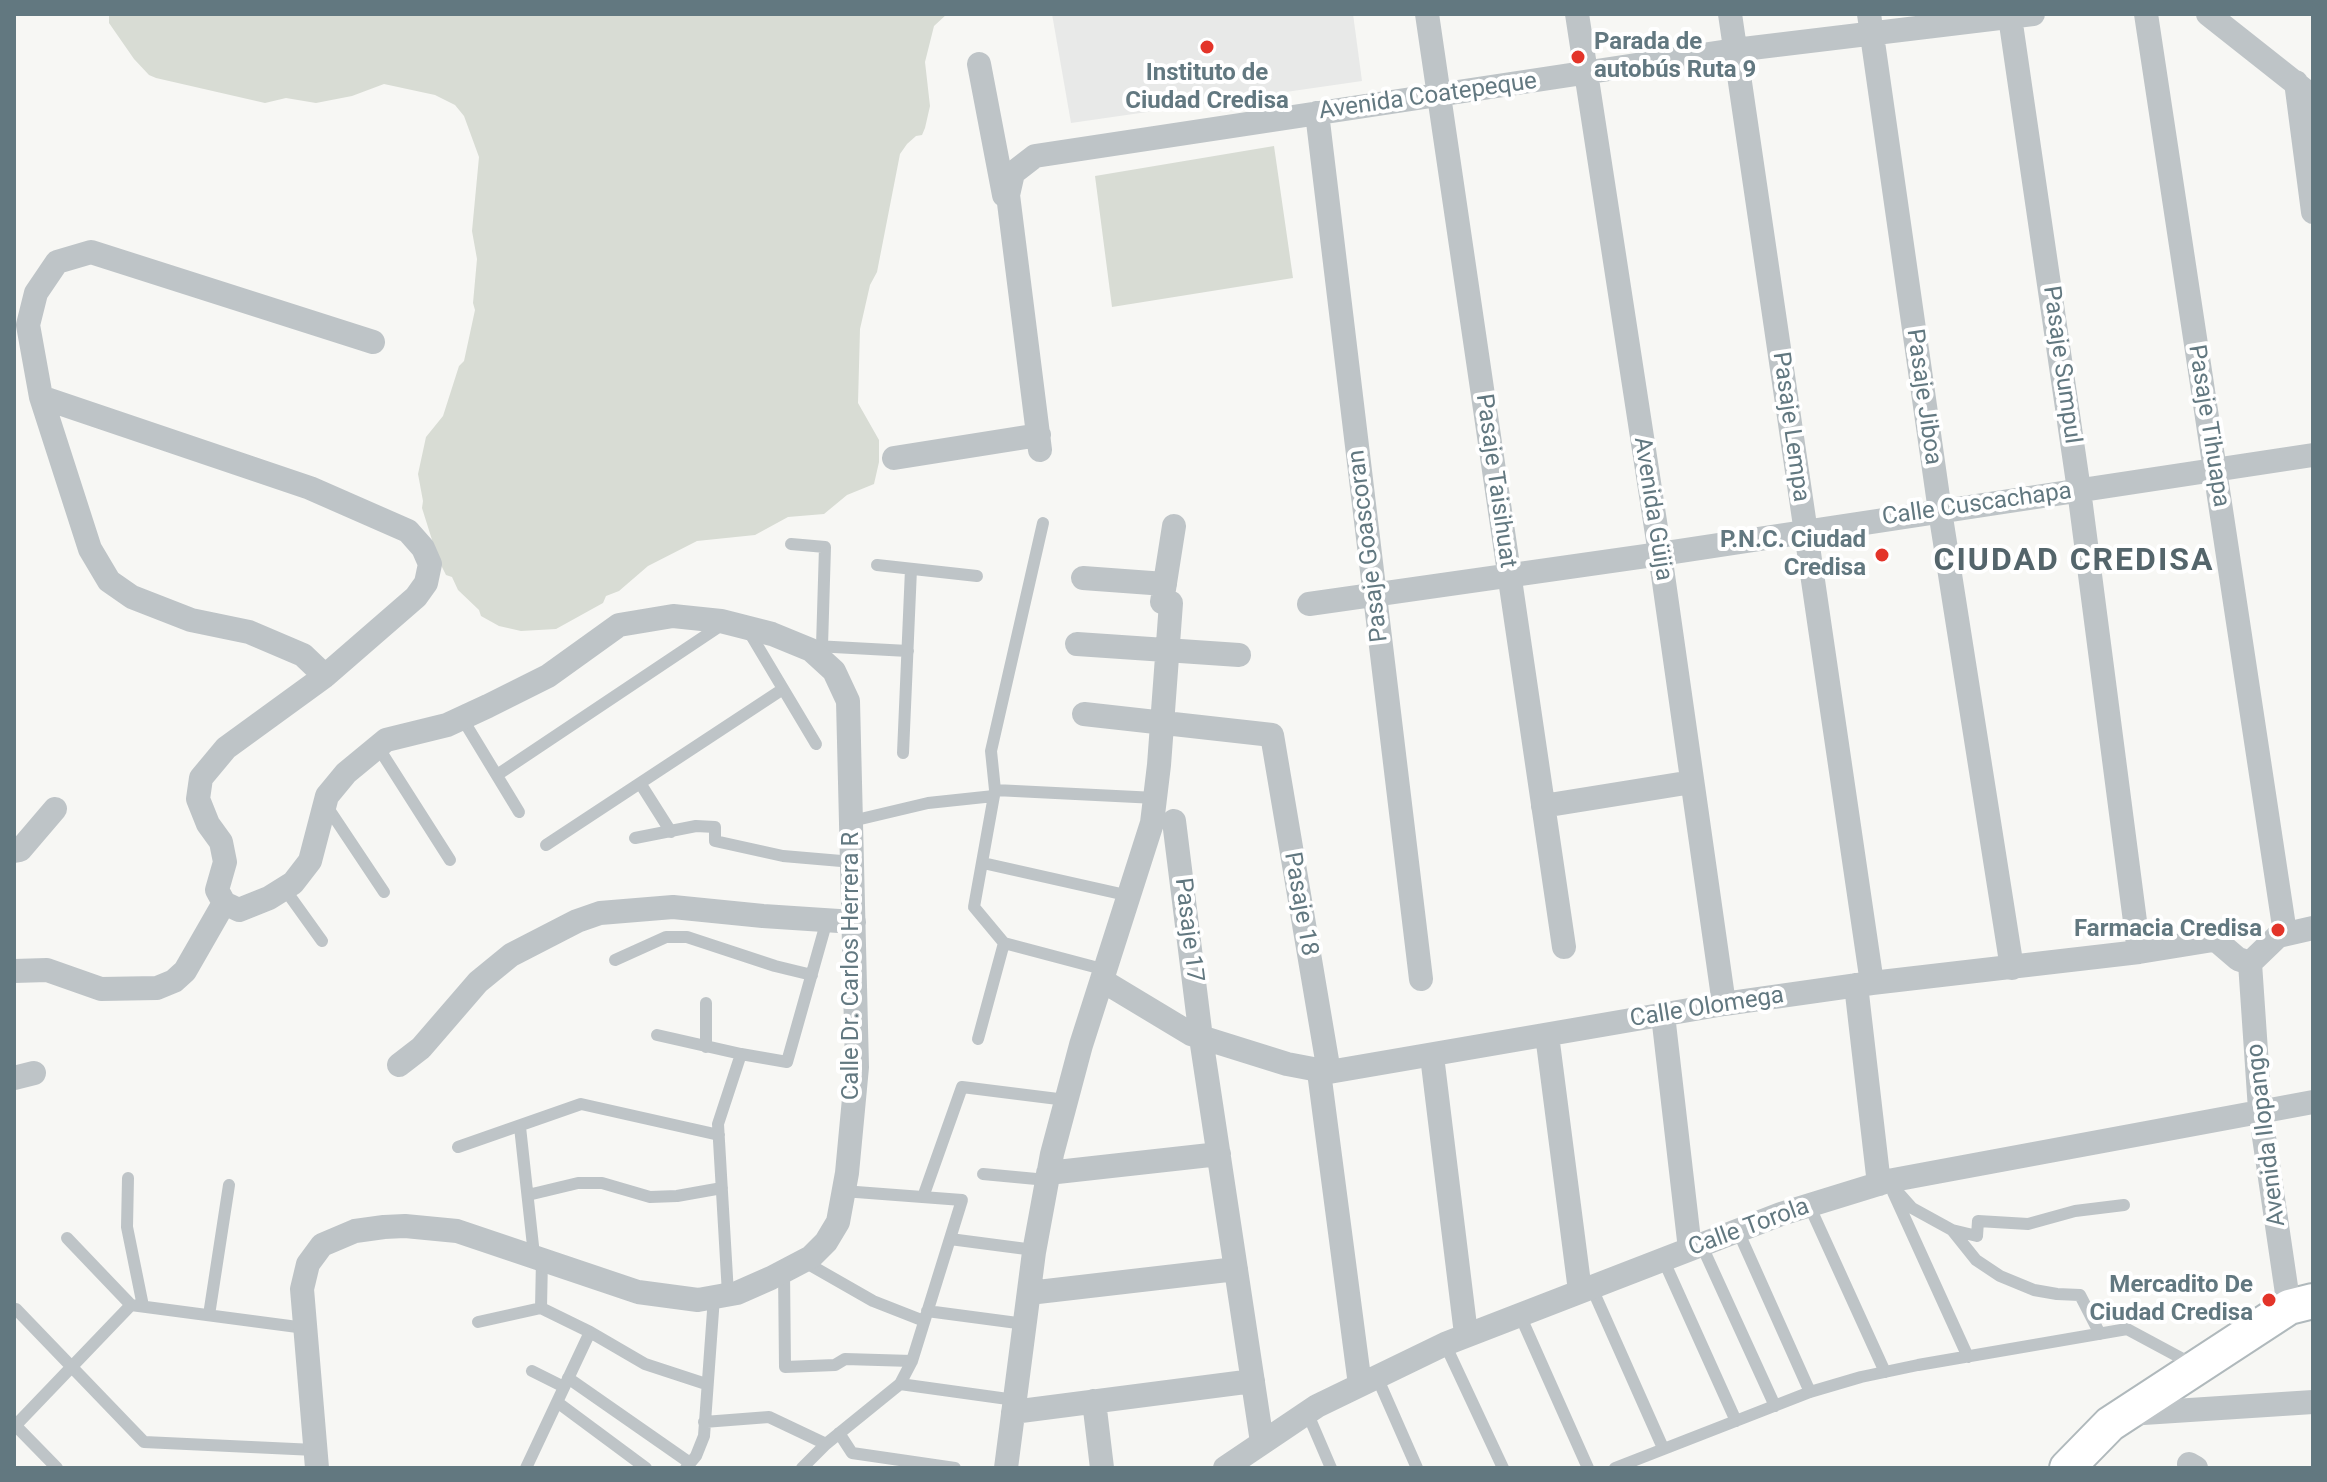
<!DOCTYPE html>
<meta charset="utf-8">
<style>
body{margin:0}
#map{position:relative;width:2327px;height:1482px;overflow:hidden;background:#f7f7f4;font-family:Roboto,sans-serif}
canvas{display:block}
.frame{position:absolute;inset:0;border:16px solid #627880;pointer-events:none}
</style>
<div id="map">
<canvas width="2327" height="1482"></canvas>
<div class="frame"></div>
</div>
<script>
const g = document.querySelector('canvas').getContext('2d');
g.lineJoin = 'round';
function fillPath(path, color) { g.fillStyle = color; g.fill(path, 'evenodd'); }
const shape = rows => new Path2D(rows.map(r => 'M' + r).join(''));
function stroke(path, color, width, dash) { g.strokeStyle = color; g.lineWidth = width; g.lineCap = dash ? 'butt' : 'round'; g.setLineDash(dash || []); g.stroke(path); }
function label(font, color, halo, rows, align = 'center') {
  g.font = font + ' Roboto,sans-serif'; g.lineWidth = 8; g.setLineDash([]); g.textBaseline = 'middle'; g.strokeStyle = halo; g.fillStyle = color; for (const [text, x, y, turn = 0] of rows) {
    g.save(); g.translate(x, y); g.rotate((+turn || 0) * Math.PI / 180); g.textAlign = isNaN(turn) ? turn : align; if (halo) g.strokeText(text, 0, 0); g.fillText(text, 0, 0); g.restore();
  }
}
fillPath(shape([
 [1052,14,1353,14,1362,81,1071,123]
]), '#e8e9e8');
fillPath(shape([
 [109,14,947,14,934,26,925,62,930,106,925,128,922,135,916,136,907,144,900,154,877,272,870,285,860,329,858,403,879,440,879,462,874,484,847,495,824,514,788,517,755,535,697,541,648,566,619,591,606,596,603,603,556,629,521,631,499,626,481,616,479,610,458,590,452,577,446,575,438,559,422,508,423,501,418,474,426,437,443,416,459,366,464,361,475,310,473,303,477,259,472,231,479,157,464,116,455,105,435,95,384,84,352,96,316,103,286,98,265,103,156,78,149,75,134,59,109,23],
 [1274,146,1293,278,1112,307,1095,176]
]), '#d8dcd4');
const secondary = shape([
 [2067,1468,2110,1424,2289,1307,2313,1301]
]);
stroke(secondary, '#b0b9bc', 38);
stroke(shape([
 [791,544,825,547,822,646],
 [877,565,977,576],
 [748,630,816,744],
 [815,646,908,651],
 [462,718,519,812],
 [378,747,450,860],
 [903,753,911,569],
 [497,775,723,624],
 [640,783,671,832],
 [995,790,1156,798],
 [326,805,384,892],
 [852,821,928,803,994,796],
 [635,838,696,826,715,827,715,841,783,856,853,862],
 [546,845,783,689],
 [983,863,1130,896],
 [284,888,322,941],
 [1004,943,974,907,995,790,991,751,1043,523],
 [615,960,666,937,687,937,775,966,812,975],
 [657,1035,741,1054],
 [978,1039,1004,943,1106,970],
 [706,1047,706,1003],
 [520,1127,534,1255],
 [458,1147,581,1104,719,1135],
 [983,1174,1047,1180],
 [128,1178,127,1227,143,1306],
 [1888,1181,1912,1208,1952,1230,1976,1260,2000,1276,2034,1290,2057,1294,2080,1295,2100,1334],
 [1893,1192,1968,1357],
 [528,1195,578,1183,602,1183,650,1197,677,1196,722,1188],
 [923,1197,962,1087,1066,1100],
 [1809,1205,1885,1372],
 [1952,1230,1977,1236,1978,1221,2028,1224,2075,1211,2124,1205],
 [1738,1231,1810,1392],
 [67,1238,131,1305,305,1328],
 [950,1239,1034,1250],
 [1701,1244,1775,1406],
 [1663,1259,1736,1421],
 [803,1261,873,1301,924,1321],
 [784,1271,785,1367,835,1365,845,1359,912,1361],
 [1591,1286,1663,1448],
 [728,1294,718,1124,741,1054,787,1062,827,920],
 [541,1308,542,1259],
 [16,1309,144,1442,315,1450],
 [927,1311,1025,1324],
 [1519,1313,1588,1468],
 [209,1315,229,1185],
 [478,1322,541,1308,590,1332,645,1364,706,1384],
 [1445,1344,1503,1468],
 [532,1371,564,1387],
 [1377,1377,1417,1468],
 [568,1378,690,1463],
 [900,1384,1015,1400],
 [557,1402,646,1468],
 [1307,1412,1331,1468],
 [704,1422,769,1417,826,1444],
 [14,1424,57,1468],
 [14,1427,131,1305],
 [839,1433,852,1453,955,1468],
 [526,1468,590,1332],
 [686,1468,696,1456,704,1436,714,1297],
 [802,1468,826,1444,900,1384,912,1361,962,1200,843,1191],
 [1615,1468,1810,1392,1861,1377,1918,1365,2127,1329,2194,1365]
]), '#bec4c7', 12);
stroke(shape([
 [1427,14,1564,947],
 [1577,14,1660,554,1724,1004],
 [1730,14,1872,983],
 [1869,14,1940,511,2012,968],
 [2146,14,2285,933],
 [2208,14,2313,97],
 [2010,17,2079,490,2139,952],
 [979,64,1004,195],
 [2296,82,2313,212],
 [1317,113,1421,979],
 [41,397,310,488,408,531,423,548,430,564,426,583,416,597,325,676,226,748,201,778,198,799,208,824,221,842,225,862,217,890,224,903],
 [1040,450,1008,195,1013,173,1035,156,1735,50,2033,14],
 [894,458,1039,435],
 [1083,578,1165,584],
 [1309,604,1660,554,2313,455],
 [1077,644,1239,655],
 [325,676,303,655,249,632,191,620,132,597,109,581,90,549,41,397,28,325,36,293,57,262,91,252,373,342],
 [1084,714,1272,735,1329,1072],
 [1543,806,1692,782],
 [1174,821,1201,1038,1262,1442],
 [14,851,20,850,55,809],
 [224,903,239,910,269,898,293,883,310,861,327,796,346,773,386,740,447,725,488,706,548,676,619,625,673,616,721,621,772,634,811,650,834,671,848,701,857,1067,847,1173,838,1222,826,1242,811,1257,771,1278,737,1293,698,1300,638,1292,457,1231,405,1226,384,1227,355,1231,322,1245,308,1264,302,1289,317,1468],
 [2250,963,2260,1110,2289,1307],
 [14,971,47,970,101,989,157,988,174,981,185,971,224,903],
 [1103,981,1191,1034,1287,1064,1329,1072,1724,1004,1872,983,2139,952,2213,940,2217,941,2238,959,2250,963,2278,936,2313,928],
 [1856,985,1879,1184],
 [1663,1015,1690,1249],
 [1547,1035,1580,1291],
 [1432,1056,1466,1334],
 [399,1065,421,1048,478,982,511,955,577,921,600,913,673,907,763,916,854,922],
 [1319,1072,1360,1385],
 [14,1078,34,1073],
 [1048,1173,1219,1154],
 [1029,1293,1236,1269],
 [1094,1401,1102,1468],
 [1013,1412,1253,1381],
 [2128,1414,2313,1402],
 [2189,1464,2196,1468],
 [1006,1468,1034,1252,1052,1154,1081,1045,1152,823,1159,765,1171,603,1162,602,1174,526],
 [1225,1468,1317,1406,1445,1344,1781,1214,1888,1181,2313,1102]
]), '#bec4c7', 24);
stroke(secondary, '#fff', 34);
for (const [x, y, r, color] of [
 [1207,47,8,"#e33429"],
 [1578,57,8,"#e33429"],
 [1882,555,8,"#e33429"],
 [2278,930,8,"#e33429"],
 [2269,1300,8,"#e33429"]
]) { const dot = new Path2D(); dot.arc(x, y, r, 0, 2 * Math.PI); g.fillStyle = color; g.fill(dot); stroke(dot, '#fff', 3); }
label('bold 24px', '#627880', '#fff', [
 ["Parada de",1594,43,"left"],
 ["autobús Ruta 9",1594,71,"left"],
 ["Instituto de",1207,74,"center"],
 ["Ciudad Credisa",1207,102,"center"],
 ["P.N.C. Ciudad",1866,541],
 ["Credisa",1866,569],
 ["Farmacia Credisa",2262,930],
 ["Mercadito De",2253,1286],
 ["Ciudad Credisa",2253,1314]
], 'right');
label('24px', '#627880', '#fff', [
 ["Avenida Coatepeque",1428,97,-8],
 ["Pasaje Sumpul",2061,365,82],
 ["Pasaje Jiboa",1923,397,82],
 ["Pasaje Tihuapa",2208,426,81],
 ["Pasaje Lempa",1790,427,82],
 ["Pasaje Taisihuat",1495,481,82],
 ["Calle Cuscachapa",1977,505,-8],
 ["Avenida Güija",1652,509,81],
 ["Pasaje Goascoran",1369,546,-97],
 ["Pasaje 18",1300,904,80],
 ["Pasaje 17",1188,930,83],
 ["Calle Dr. Carlos Herrera R",852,966,-90],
 ["Calle Olomega",1707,1008,-9],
 ["Avenida Ilopango",2267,1135,-97],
 ["Calle Torola",1749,1228,-20]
]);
g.letterSpacing = '2px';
label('bold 32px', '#54656b', '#fff', [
 ["CIUDAD CREDISA",2074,562]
]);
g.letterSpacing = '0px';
</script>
